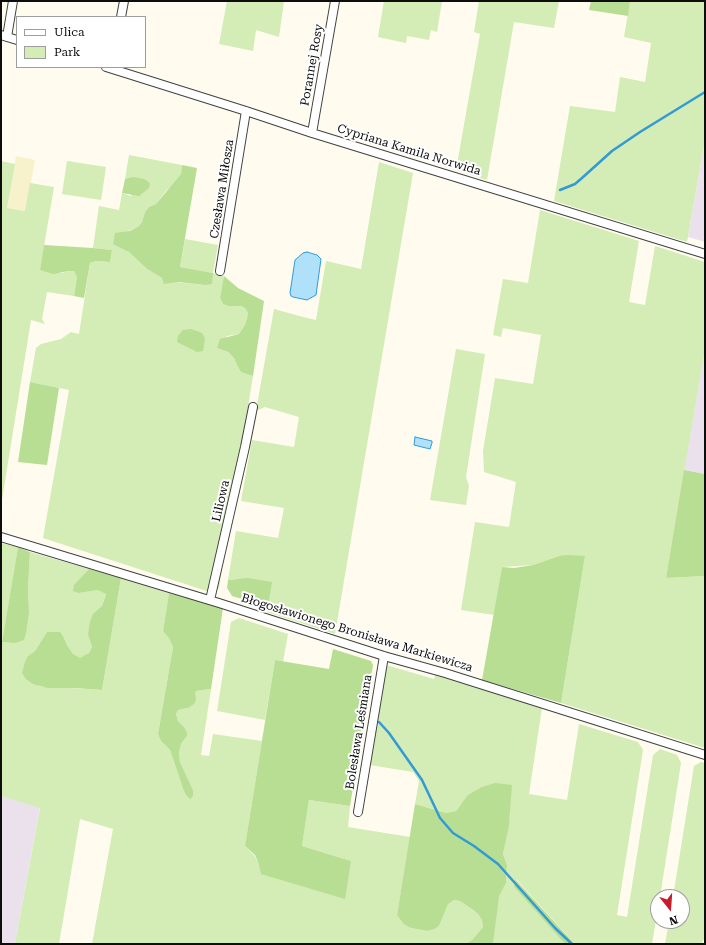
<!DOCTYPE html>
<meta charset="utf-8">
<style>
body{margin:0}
#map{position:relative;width:706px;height:945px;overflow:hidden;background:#fffbee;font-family:"Roboto Serif",serif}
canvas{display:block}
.frame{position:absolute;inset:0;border:2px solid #0d0d0d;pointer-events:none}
.legend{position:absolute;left:16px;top:16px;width:130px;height:52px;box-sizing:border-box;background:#fff;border:1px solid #9e9e9e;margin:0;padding:5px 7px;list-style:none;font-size:12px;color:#0d0d0d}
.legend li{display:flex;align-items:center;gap:8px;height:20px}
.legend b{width:20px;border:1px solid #9e9e9e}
.north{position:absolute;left:650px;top:889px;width:40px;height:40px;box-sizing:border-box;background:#fff;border:1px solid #9e9e9e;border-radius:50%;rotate:163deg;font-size:11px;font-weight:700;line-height:16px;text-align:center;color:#0d0d0d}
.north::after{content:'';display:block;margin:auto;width:14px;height:18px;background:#c61d2c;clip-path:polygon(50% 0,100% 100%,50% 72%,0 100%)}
</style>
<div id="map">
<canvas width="706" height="945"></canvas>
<div class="frame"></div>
<ul class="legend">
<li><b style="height:5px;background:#fff"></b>Ulica</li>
<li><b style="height:11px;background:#d4ecb5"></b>Park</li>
</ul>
<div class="north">N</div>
</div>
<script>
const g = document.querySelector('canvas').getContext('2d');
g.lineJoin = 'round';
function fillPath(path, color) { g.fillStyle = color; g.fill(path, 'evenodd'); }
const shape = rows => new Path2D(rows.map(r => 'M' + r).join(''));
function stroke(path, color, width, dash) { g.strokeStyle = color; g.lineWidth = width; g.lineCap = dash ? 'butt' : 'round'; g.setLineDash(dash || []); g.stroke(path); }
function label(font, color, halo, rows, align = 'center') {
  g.font = font + ' "Roboto Serif",serif'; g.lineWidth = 4; g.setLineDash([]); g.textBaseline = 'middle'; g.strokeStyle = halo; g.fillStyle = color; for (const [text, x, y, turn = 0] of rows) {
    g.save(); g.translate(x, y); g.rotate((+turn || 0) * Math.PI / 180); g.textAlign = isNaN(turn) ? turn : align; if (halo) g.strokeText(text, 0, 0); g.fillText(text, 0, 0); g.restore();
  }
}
fillPath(shape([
 [705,140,705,242,688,237],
 [705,349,705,474,684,470],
 [1,796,40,807,15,944,1,944]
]), '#ebe1ed');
fillPath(shape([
 [16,156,35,160,26,211,7,208]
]), '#f7f1cc');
fillPath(shape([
 [227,1,284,1,279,37,256,30,253,51,219,44],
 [384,1,442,1,437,32,431,30,429,40,407,36,406,43,378,37],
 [479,1,559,1,554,28,514,22,487,180,456,170,480,34,474,32],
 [630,1,705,1,705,140,687,242,554,201,570,106,615,112,620,77,645,82,651,43,624,37],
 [129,155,182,165,181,174,173,185,166,191,156,204,149,207,145,212,142,222,139,226,127,232,123,248,129,252,147,269,162,278,174,282,205,285,213,273,180,267,185,239,218,245,213,273,224,276,220,298,223,304,228,306,241,306,245,308,248,313,245,325,239,334,227,336,217,348,228,352,234,358,240,371,243,373,253,376,219,588,213,593,43,538,69,390,30,382,36,348,41,344,61,339,71,332,79,334,90,263,96,261,110,262,112,250,93,248,99,206,119,210,122,193,131,196,139,178,125,179],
 [1,161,15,164,7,208,25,211,30,183,54,187,40,270,62,273,69,271,74,271,77,277,74,296,47,292,42,319,45,324,31,320,1,506],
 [67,161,106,167,101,200,62,194],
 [379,162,413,173,335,634,267,612,271,582,236,579,228,580,236,531,278,538,284,508,241,501,252,440,294,447,299,417,265,407,256,411,274,309,303,317,316,320,326,261,361,269],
 [540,210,639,241,629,302,645,305,655,246,705,262,705,349,666,578,705,576,705,748,561,703,585,556,559,556,533,565,502,567,494,615,461,610,475,522,509,527,516,482,484,472,483,451,495,378,533,384,541,335,503,328,501,337,493,335,503,279,528,283],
 [456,349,485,354,466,477,469,486,466,505,430,500],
 [1,543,18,547,2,642,14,643,29,612,28,589,30,552,89,569,82,577,79,593,98,590,106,593,102,606,88,635,92,647,89,653,80,659,73,654,67,645,64,638,47,632,35,651,28,656,39,686,102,690,121,578,169,593,163,631,169,637,173,647,158,734,161,741,170,750,181,782,193,790,180,762,179,752,181,744,187,736,187,732,184,727,178,721,176,714,178,710,188,708,196,691,211,689,201,755,209,756,213,734,262,741,245,846,254,855,258,862,261,874,351,861,302,846,309,800,350,806,348,827,410,837,397,915,411,928,427,931,439,926,448,903,454,900,460,901,478,914,482,920,483,927,472,940,465,944,92,944,113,829,80,819,59,944,15,944,40,808,1,796],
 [239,618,288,634,283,662,275,660,265,720,217,711,231,622],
 [386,665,434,679,435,675,542,708,529,794,567,800,579,724,638,742,643,750,617,915,627,917,653,755,660,749,677,755,681,763,660,897,658,897,658,908,652,944,575,944,516,879,514,887,565,944,493,944,498,896,506,883,507,865,503,854,510,813,461,804,456,811,446,813,415,804,419,781,413,772,370,765],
 [701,762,705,763,705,940,703,940,702,944,665,944,669,921,682,921,682,897,673,897,694,766]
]), '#d4ecb5');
fillPath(shape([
 [591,1,630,1,628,16,589,10],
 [182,165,197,168,180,267,213,273,212,284,205,285,178,282,164,284,162,278,147,269,129,252,113,244,115,233,130,231,139,226,142,222,145,212,149,207,156,204,177,179,181,174],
 [133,177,144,179,150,183,149,188,139,196,122,193,125,179],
 [44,245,93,248,112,250,110,262,96,261,90,263,84,298,74,296,77,277,74,271,69,271,53,274,40,270],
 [224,276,238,288,264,301,253,376,243,373,240,371,234,358,228,352,217,348,220,339,239,334,245,325,247,318,248,313,245,308,241,306,228,306,223,304,220,298],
 [191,329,202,333,205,339,203,351,197,352,177,342,178,336,183,330],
 [30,382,59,388,47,465,18,462],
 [684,470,705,474,705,576,666,578],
 [18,547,30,552,28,589,29,612,26,633,24,640,14,643,2,642],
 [568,555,585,556,561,703,482,680,502,567,514,568,533,565,559,556],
 [89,569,121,578,102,690,74,688,48,688,33,684,26,679,22,673,25,662,28,656,35,651,47,632,60,632,64,638,67,645,73,654,80,658,89,653,92,647,88,635,90,622,93,614,102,606,106,594,98,590,79,593,73,591,74,585],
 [248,578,272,582,268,607,232,596,227,588,228,580],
 [169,593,223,608,211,689,196,691,195,694,196,698,195,703,188,708,178,710,176,714,178,721,184,727,187,732,187,736,181,744,179,752,180,762,193,790,193,796,190,799,187,796,184,791,170,750,161,741,158,734,173,647,169,638,163,631],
 [333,649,371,661,373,665,350,806,309,800,302,846,351,861,345,899,261,874,258,862,255,855,245,846,275,660,329,669],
 [495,783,512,785,509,825,503,854,507,865,506,883,499,896,493,944,465,944,472,940,483,927,482,920,478,914,473,910,460,901,454,900,448,904,439,926,434,929,427,931,411,928,404,924,397,915,415,804,446,813,456,811,468,795,482,787],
 [515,879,571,940,575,944,565,944,514,887]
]), '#b8de93');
const water = shape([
 [307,252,317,255,321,259,316,295,307,300,293,297,291,296,290,293,295,260,303,253,307,252],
 [415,437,432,441,432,443,430,449,414,445,415,437]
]);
fillPath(water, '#afe1fa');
stroke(water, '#329ad5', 1);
stroke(shape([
 [560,190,575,184,582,178,612,151,640,132,705,92],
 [379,722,389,733,422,780,440,818,453,833,474,846,498,864,555,928,572,944]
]), '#329ad5', 2.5);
const minor = shape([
 [121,17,124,1],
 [1,35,17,40],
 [7,37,13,1],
 [106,67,246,111,312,133,705,254],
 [312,133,335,1],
 [220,271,246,111],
 [1,537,219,603,384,656,445,673,705,755],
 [210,600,245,447,253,407],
 [358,812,384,656]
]);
stroke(minor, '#404040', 10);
stroke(minor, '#fff', 8);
label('12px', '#0d0d0d', '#fff', [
 ["Porannej Rosy",312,65,-80],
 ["Cypriana Kamila Norwida",409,150,17],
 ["Czesława Miłosza",222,189,-81],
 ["Liliowa",221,501,-77],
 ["Błogosławionego Bronisława Markiewicza",357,633,17],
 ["Bolesława Leśmiana",359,732,-81]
]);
</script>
